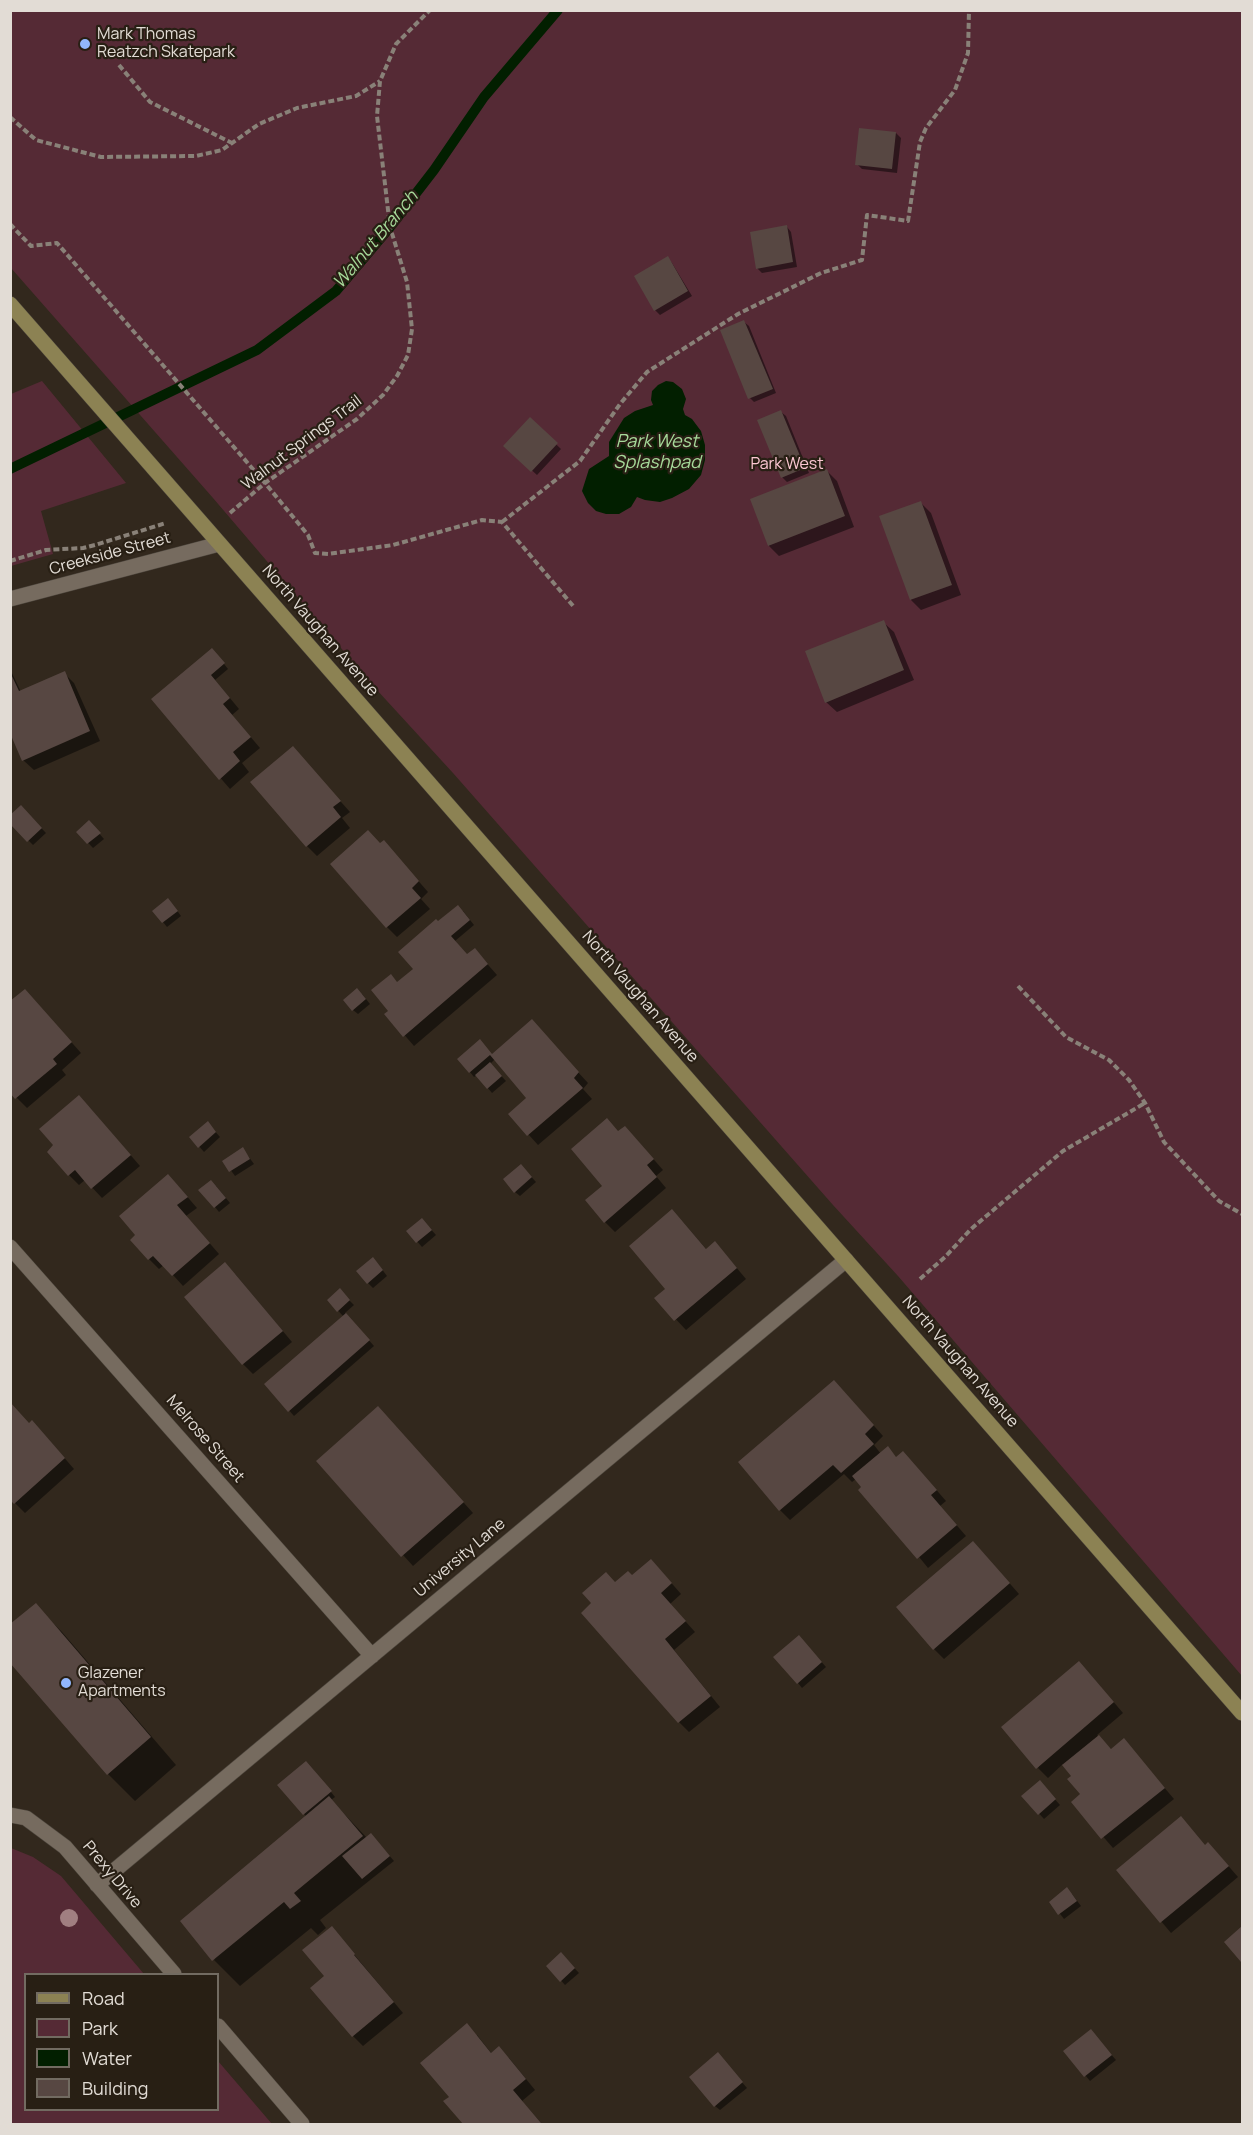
<!DOCTYPE html>
<style>
body{margin:0}
#map{position:relative;width:1253px;height:2135px;overflow:hidden;background:#32281d;font-family:Manrope,sans-serif}
canvas{display:block}
.frame{position:absolute;inset:0;border:12px solid #e2dcd5;pointer-events:none}
.legend{position:absolute;left:24px;top:1973px;width:195px;height:138px;box-sizing:border-box;background:#281f14;border:2px solid #726b61;margin:0;padding:8px 10px;list-style:none;font-size:18px;color:#e2dcd5}
.legend li{display:flex;align-items:center;gap:12px;height:30px}
.legend b{width:30px;border:2px solid #726b61}
</style>
<div id="map">
<canvas width="1253" height="2135"></canvas>
<div class="frame"></div>
<ul class="legend">
<li><b style="height:8px;background:#8c8253"></b>Road</li>
<li><b style="height:16px;background:#552a35"></b>Park</li>
<li><b style="height:16px;background:#021f00"></b>Water</li>
<li><b style="height:16px;background:#574742"></b>Building</li>
</ul>
</div>
<script>
const g = document.querySelector('canvas').getContext('2d');
g.lineJoin = 'round';
function fillPath(path, color) { g.fillStyle = color; g.fill(path, 'evenodd'); }
const shape = rows => new Path2D(rows.map(r => 'M' + r).join(''));
function stroke(path, color, width, dash) { g.strokeStyle = color; g.lineWidth = width; g.lineCap = dash ? 'butt' : 'round'; g.setLineDash(dash || []); g.stroke(path); }
function label(font, color, halo, rows, align = 'center') {
  g.font = font + ' Manrope,sans-serif'; g.lineWidth = 4.5; g.setLineDash([]); g.textBaseline = 'middle'; g.strokeStyle = halo; g.fillStyle = color; for (const [text, x, y, turn = 0] of rows) {
    g.save(); g.translate(x, y); g.rotate((+turn || 0) * Math.PI / 180); g.textAlign = isNaN(turn) ? turn : align; if (halo) g.strokeText(text, 0, 0); g.fillText(text, 0, 0); g.restore();
  }
}
fillPath(shape([
 [11,11,1242,11,1242,1676,898,1276,833,1205,453,773,376,689,213,498,11,268],
 [42,381,126,483,41,511,53,554,11,566,11,394],
 [11,1848,33,1857,61,1876,144,1974,26,1974,26,2110,218,2110,218,2061,272,2124,11,2124]
]), '#552a35');
fillPath(shape([
 [666,381,673,382,682,389,686,399,683,409,685,415,692,419,701,431,705,445,705,460,701,475,689,489,672,498,660,502,645,500,637,497,631,507,619,514,606,514,596,511,588,503,582,491,589,469,609,456,609,442,624,418,635,411,653,405,651,400,652,391,658,385]
]), '#021f00');
fillPath(shape([
 [896,133,901,138,897,173,862,169,857,164],
 [787,227,791,232,797,267,762,273,757,268],
 [668,258,672,263,692,296,660,315,655,310],
 [744,322,749,326,776,393,754,402,750,398],
 [781,412,786,416,809,473,787,482,782,477,759,421],
 [530,419,561,449,537,475,505,446],
 [827,471,837,481,854,527,779,556,769,546,752,500],
 [921,503,931,513,961,595,921,610,911,600,881,517],
 [883,622,894,632,914,680,837,712,826,702],
 [217,655,228,669,215,680,239,709,232,715,260,748,242,763,249,772,230,789,153,700],
 [10,669,21,692,64,673,74,683,100,741,34,770,23,760,10,730],
 [293,748,350,812,342,818,350,828,317,856,307,846],
 [21,807,46,833,33,845,10,822],
 [89,822,104,839,93,848,78,832],
 [380,845,394,853,428,892,421,899,430,909,397,937,387,927],
 [173,905,181,916,167,927,163,922],
 [463,911,474,925,455,941,468,956,475,950,497,975,414,1046,387,1015,390,1011,398,983,415,969,439,923],
 [362,994,370,1004,358,1014,353,1010],
 [35,1001,81,1053,62,1070,66,1075,27,1108,10,1091],
 [480,1041,492,1055,554,1046,588,1083,583,1089,592,1099,538,1145,510,1114,528,1098,495,1059,490,1064,506,1081,492,1093,477,1075,474,1077,470,1072],
 [89,1107,140,1166,102,1198,85,1180,79,1185,69,1175],
 [212,1128,220,1137,204,1152,191,1137],
 [619,1133,635,1138,663,1170,656,1176,666,1188,615,1232,605,1222],
 [243,1149,254,1164,235,1176,224,1161],
 [526,1171,536,1182,520,1196,515,1192],
 [178,1186,197,1208,186,1216,219,1254,183,1286,164,1265,159,1269,149,1259,137,1235],
 [216,1186,230,1203,219,1212,215,1207],
 [682,1221,707,1250,725,1254,746,1279,686,1330,656,1298,667,1289],
 [427,1225,436,1235,422,1247,408,1231],
 [378,1264,387,1276,373,1288,368,1283],
 [235,1274,292,1342,253,1374,243,1364],
 [340,1291,354,1305,345,1313,374,1346,294,1416,266,1384,344,1317,329,1301],
 [844,1392,883,1436,874,1445,881,1454,913,1463,946,1501,940,1506,966,1536,928,1568,856,1479,852,1482,844,1474,790,1520,780,1510],
 [388,1418,473,1513,413,1566,318,1461],
 [29,1424,42,1432,74,1469,25,1513,15,1503],
 [983,1553,1019,1594,944,1659,934,1649],
 [661,1571,681,1594,670,1604,695,1632,674,1650,720,1707,689,1732,679,1722,593,1604,616,1584,632,1577],
 [35,1605,62,1632,176,1765,135,1801,108,1774,10,1660],
 [804,1642,826,1667,802,1688,798,1683],
 [1089,1673,1123,1713,1097,1735,1112,1750,1124,1740,1174,1799,1113,1848,1073,1802,1082,1794,1073,1776,1063,1764,1048,1778,1038,1768],
 [311,1767,335,1797,331,1800,367,1838,375,1839,394,1861,320,1920,326,1928,318,1935,311,1928,240,1986,214,1960,307,1817,304,1814],
 [1044,1787,1060,1805,1044,1819,1023,1796],
 [1206,1846,1218,1854,1238,1877,1171,1933,1118,1870],
 [1072,1894,1081,1906,1064,1919,1051,1902],
 [332,1928,403,2013,363,2046,353,2036,326,1977],
 [561,1954,579,1973,565,1985,548,1966],
 [477,2035,492,2054,509,2058,535,2090,522,2101,542,2124,465,2124,446,2101,451,2098],
 [1095,2036,1116,2060,1090,2081,1065,2051],
 [722,2059,747,2088,720,2110,715,2106]
]), '#0007');
stroke(shape([
 [10,469,257,350,336,291,390,227,434,170,484,97,558,10]
]), '#021f00', 10);
fillPath(shape([
 [859,128,896,132,892,169,855,165],
 [787,225,793,262,756,269,750,232],
 [668,256,688,291,654,311,634,276],
 [744,320,773,389,748,399,720,330],
 [781,410,805,468,781,478,757,420],
 [530,417,558,443,531,472,503,446],
 [827,469,845,516,768,546,750,499],
 [921,501,952,585,910,600,879,516],
 [884,620,904,670,825,703,805,651],
 [212,648,225,663,211,675,230,698,223,704,251,737,233,752,240,761,219,780,151,699],
 [65,671,90,731,22,761,10,733,10,672,19,691],
 [293,746,341,801,333,807,341,817,306,847,250,782],
 [21,805,42,828,27,842,10,824,10,815],
 [89,820,101,833,87,844,76,832],
 [368,830,380,843,384,840,419,881,412,888,421,898,386,928,330,864],
 [168,898,178,911,162,923,152,911],
 [458,905,470,920,451,936,467,954,475,948,488,964,403,1037,384,1014,388,1011,371,990,391,974,397,982,413,969,398,952,436,919,438,921],
 [357,988,366,999,352,1011,343,1000],
 [25,989,72,1042,53,1059,57,1064,15,1099,10,1093,10,1001],
 [532,1019,579,1072,574,1078,583,1088,527,1136,508,1114,526,1098,490,1055,469,1073,457,1059,480,1039,492,1054],
 [490,1062,502,1076,487,1089,475,1075],
 [79,1095,131,1155,91,1189,75,1170,68,1176,47,1152,53,1145,39,1129],
 [607,1118,618,1131,625,1126,654,1159,647,1165,657,1177,604,1223,585,1200,602,1186,571,1149],
 [208,1121,216,1132,198,1148,189,1137],
 [243,1147,250,1159,229,1172,222,1161],
 [521,1164,532,1177,514,1193,503,1179],
 [168,1174,188,1197,177,1205,210,1243,172,1276,153,1256,148,1260,130,1240,135,1235,119,1216],
 [211,1180,226,1198,214,1208,198,1190],
 [672,1209,706,1249,715,1241,737,1268,674,1321,654,1298,665,1289,629,1246],
 [422,1218,432,1230,416,1243,406,1231],
 [373,1257,383,1270,367,1284,356,1271],
 [225,1262,283,1331,242,1365,184,1297],
 [340,1288,350,1300,337,1312,327,1300],
 [346,1313,370,1340,288,1412,264,1384],
 [834,1380,874,1425,865,1434,874,1444,841,1473,833,1465,779,1511,738,1462],
 [10,1402,29,1423,32,1420,65,1458,14,1504,10,1500],
 [378,1406,464,1502,401,1557,316,1461],
 [888,1446,896,1457,903,1451,937,1490,931,1495,957,1525,917,1559,858,1490,861,1487,852,1476],
 [973,1541,1010,1583,933,1650,896,1607],
 [651,1559,672,1583,661,1593,686,1621,665,1639,711,1696,678,1723,581,1613,591,1603,582,1593,606,1572,615,1582,628,1571,632,1575],
 [36,1603,151,1737,107,1775,10,1663,10,1624],
 [799,1635,822,1662,797,1684,773,1657],
 [1079,1661,1114,1702,1036,1769,1001,1727],
 [1099,1735,1111,1749,1124,1738,1165,1788,1101,1839,1071,1802,1080,1794,1067,1779,1071,1776,1062,1765],
 [306,1761,332,1791,303,1815,277,1785],
 [1040,1780,1056,1799,1038,1815,1021,1796],
 [329,1796,363,1836,294,1893,301,1901,290,1909,284,1902,212,1961,180,1921],
 [1181,1816,1205,1845,1208,1842,1229,1866,1160,1923,1116,1870],
 [371,1833,390,1856,362,1879,342,1856],
 [1067,1887,1077,1901,1058,1915,1049,1902],
 [332,1926,355,1954,354,1955,394,2002,352,2037,310,1988,324,1976,302,1950],
 [1242,1926,1242,1961,1241,1962,1224,1942],
 [561,1952,575,1968,560,1982,546,1966],
 [467,2023,491,2053,499,2046,526,2079,513,2090,541,2123,538,2124,463,2124,443,2101,449,2097,420,2063],
 [1091,2029,1112,2055,1084,2077,1063,2051],
 [718,2052,743,2082,714,2107,689,2077]
]), '#574742');
const street = shape([
 [10,599,219,544],
 [10,1247,372,1656],
 [10,1815,26,1818,65,1847,174,1974],
 [97,1885,846,1260],
 [218,2026,302,2124]
]);
const secondary = shape([
 [10,304,1242,1713]
]);
stroke(street, '#4d463d', 16);
stroke(secondary, '#4d463d', 16);
stroke(shape([
 [119,65,150,102,232,143],
 [10,117,36,140,101,157,196,156,222,150,259,124,297,108,356,96,380,81],
 [10,224,31,246,57,243,265,483,308,535,315,553,328,554,393,545,482,520,502,522,574,607],
 [230,513,265,483,357,419,383,395,397,376,408,355,412,329,407,282,390,227,377,116,380,81,396,44,430,10],
 [502,522,580,461,620,404,647,372,738,314,821,273,862,260,867,215,908,221,920,142,926,128,955,90,968,53,969,10],
 [10,561,46,550,83,548,95,545,166,523],
 [1018,986,1066,1037,1109,1060,1129,1080,1145,1103,1164,1142,1219,1201,1242,1214],
 [920,1279,945,1257,971,1229,1063,1151,1145,1103]
]), '#898178', 4, [6, 3]);
stroke(street, '#766b5f', 15);
stroke(secondary, '#8c8253', 15);
g.fillStyle = '#a17f81';
for (const [x, y] of [
 [69,1918]
]) { g.beginPath(); g.arc(x, y, 9, 0, 2 * Math.PI); g.fill(); }
for (const [x, y, r, color] of [
 [85,44,6,"#92b7fd"],
 [66,1683,6,"#92b7fd"]
]) { const dot = new Path2D(); dot.arc(x, y, r, 0, 2 * Math.PI); g.fillStyle = color; g.fill(dot); stroke(dot, '#281f14', 2); }
label('16px', '#e2dcd5', '#281f14', [
 ["Mark Thomas",97,35],
 ["Reatzch Skatepark",97,53],
 ["Glazener",78,1674],
 ["Apartments",78,1692]
], 'left');
label('16px', '#e2dcd5', '#281f14', [
 ["Walnut Springs Trail",302,443,-37],
 ["Creekside Street",110,554,-15],
 ["North Vaughan Avenue",320,631,49],
 ["North Vaughan Avenue",640,997,49],
 ["North Vaughan Avenue",960,1362,49],
 ["Melrose Street",205,1439,49],
 ["University Lane",460,1558,-40],
 ["Prexy Drive",112,1875,50]
]);
label('16px', '#fbc7d2', '#281f14', [
 ["Park West",787,465]
]);
label('italic 18px', '#a6d999', '#281f14', [
 ["Walnut Branch",376,240,-50],
 ["Park West",657,442],
 ["Splashpad",657,463]
]);
</script>
